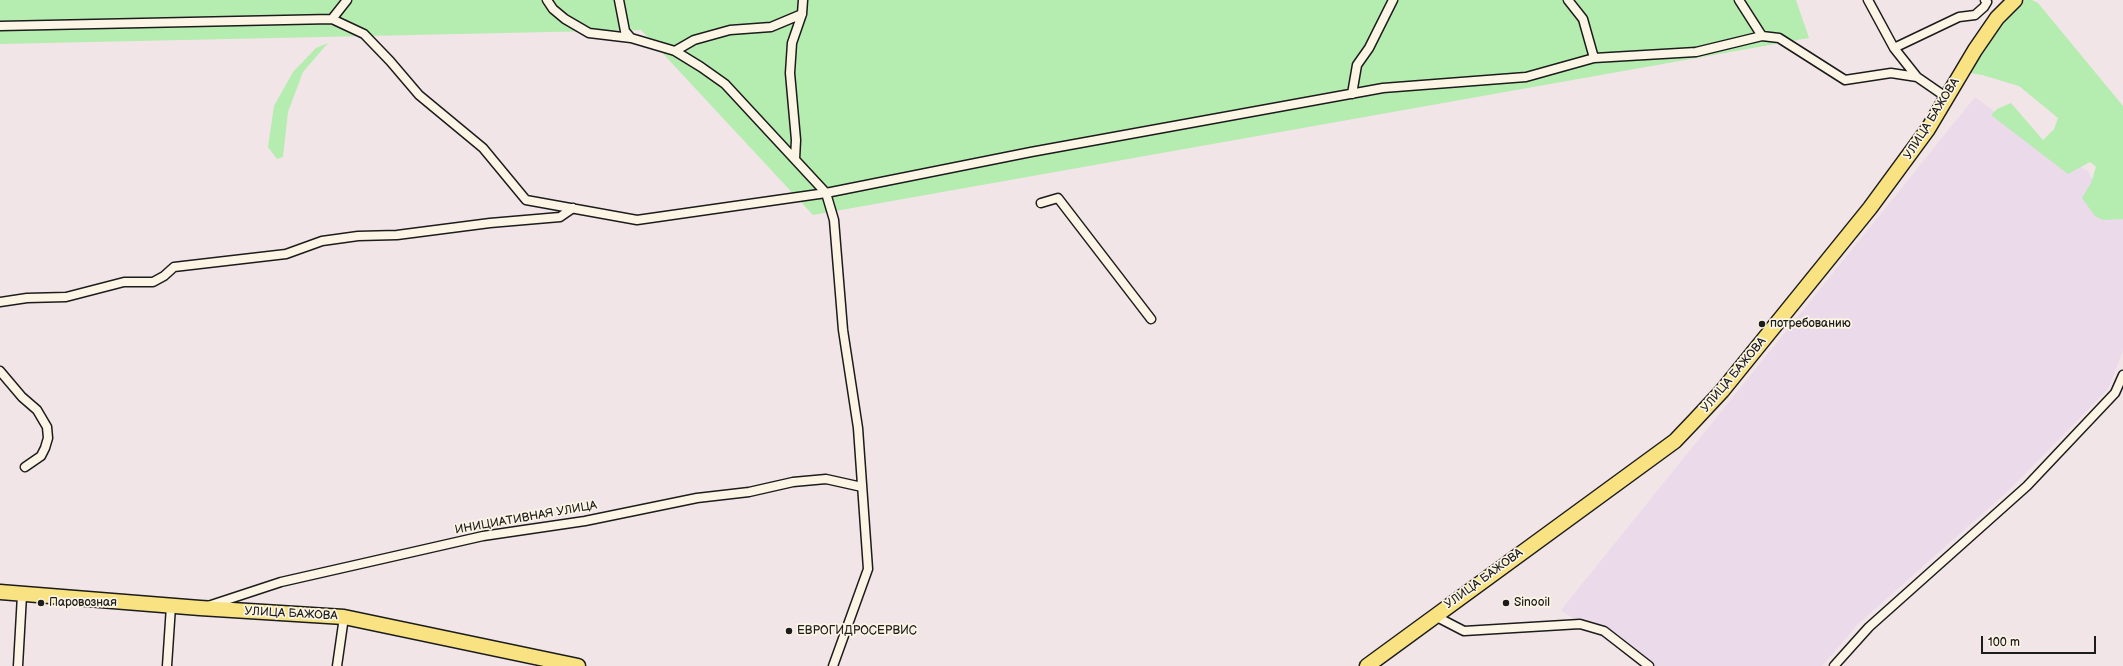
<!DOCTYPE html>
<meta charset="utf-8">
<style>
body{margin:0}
#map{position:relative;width:2123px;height:666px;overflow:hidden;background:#f2e5e8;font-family:"Balsamiq Sans",sans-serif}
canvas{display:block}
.scale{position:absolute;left:1981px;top:636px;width:115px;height:18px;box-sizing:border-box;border:2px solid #1c1c1c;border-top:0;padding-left:5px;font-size:12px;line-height:14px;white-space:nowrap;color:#1c1c1c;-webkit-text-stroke:3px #fcf5e5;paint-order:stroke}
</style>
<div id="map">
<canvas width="2123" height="666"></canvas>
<div class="scale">100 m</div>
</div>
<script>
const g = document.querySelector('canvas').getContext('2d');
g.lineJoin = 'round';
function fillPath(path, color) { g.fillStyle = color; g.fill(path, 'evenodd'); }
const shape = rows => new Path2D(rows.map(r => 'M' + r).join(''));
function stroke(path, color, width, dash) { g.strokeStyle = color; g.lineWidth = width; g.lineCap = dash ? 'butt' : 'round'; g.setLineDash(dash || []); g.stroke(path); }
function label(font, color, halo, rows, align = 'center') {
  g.font = font + ' "Balsamiq Sans",sans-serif'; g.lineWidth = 3.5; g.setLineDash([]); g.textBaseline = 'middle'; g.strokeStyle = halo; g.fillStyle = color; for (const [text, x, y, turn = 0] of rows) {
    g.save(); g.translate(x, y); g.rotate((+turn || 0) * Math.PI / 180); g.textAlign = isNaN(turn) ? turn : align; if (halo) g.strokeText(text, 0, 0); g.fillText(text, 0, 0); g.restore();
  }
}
fillPath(shape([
 [1975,97,2039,145,2088,171,2103,202,2123,209,2123,351,2108,389,2009,490,1858,624,1822,666,1643,666,1561,610]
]), '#ebdaea');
fillPath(shape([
 [0,0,1796,0,1809,38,813,215,641,30,0,44],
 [2025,0,2032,0,2038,3,2123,106,2123,219,2103,220,2095,216,2082,198,2091,183,2096,167,2090,162,2068,174,1991,115,1997,109,2011,103,2043,140,2054,129,2058,118,2019,86,1982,75,1970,73,1989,39],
 [328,43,303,72,288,112,283,157,277,159,268,147,274,106,293,72,316,48]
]), '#b5ecaf');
const minor = shape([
 [547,0,553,9,565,19,589,33,631,38],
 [619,0,625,31,631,38,675,51,701,67,725,84,826,193,834,220,843,330,858,428,868,569,833,666],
 [1568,0,1583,19,1594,58],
 [1739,0,1762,36,1779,38,1845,80,1891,73,1917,77,1946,97],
 [1868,0,1894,48,1917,77],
 [332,19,347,0],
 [0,26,332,19,364,34,390,61,419,95,483,148,526,200,637,220,826,193,1031,152,1383,88,1526,77,1594,58,1696,52,1762,36],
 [1894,48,1959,17,1975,15,1984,7,1987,2,1985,0],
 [675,51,694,40,730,30,771,27,802,14],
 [1352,94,1357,65,1369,48,1393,0],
 [795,159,796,140,790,73,792,43,802,14,803,0],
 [1041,203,1058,198,1151,319],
 [0,302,27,298,66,297,124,282,153,282,164,276,174,267,286,254,322,241,358,236,397,235,490,223,560,217,573,208],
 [0,371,22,397,37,410,47,427,48,438,45,448,41,456,25,467],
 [208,606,281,582,483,536,585,521,697,498,749,492,793,482,826,479,862,487],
 [1435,616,1464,631,1580,624,1604,631,1649,666],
 [18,666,22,595],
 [167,666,171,606],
 [337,666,344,617],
 [1834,666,1869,627,2027,486,2115,393,2123,375]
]);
const trunk = shape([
 [0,592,200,608,344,617,578,666],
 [1367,666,1675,441,1695,420,1722,391,1870,208,1928,129,1975,50,1997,18,2015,0]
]);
stroke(minor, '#1c1c1c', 11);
stroke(trunk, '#1c1c1c', 17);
stroke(minor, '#fcf5e5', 8);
stroke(trunk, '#f8e281', 14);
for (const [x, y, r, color] of [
 [1762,324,4,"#1c1c1c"],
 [41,603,4,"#1c1c1c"],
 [1506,603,4,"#1c1c1c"],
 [789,631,4,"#1c1c1c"]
]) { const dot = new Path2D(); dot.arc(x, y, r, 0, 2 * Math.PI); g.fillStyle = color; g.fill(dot); stroke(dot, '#fcf5e5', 1.5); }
label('12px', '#1c1c1c', '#fcf5e5', [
 ["УЛИЦА БАЖОВА",1932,119,-58],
 ["УЛИЦА БАЖОВА",1734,375,-50],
 ["ИНИЦИАТИВНАЯ УЛИЦА",526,518,-10],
 ["УЛИЦА БАЖОВА",1484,579,-36],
 ["УЛИЦА БАЖОВА",291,614,3]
]);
label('12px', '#1c1c1c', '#fcf5e5', [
 ["потребованию",1770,324],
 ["Паровозная",49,603],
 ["Sinooil",1514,603],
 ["ЕВРОГИДРОСЕРВИС",797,631]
], 'left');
</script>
